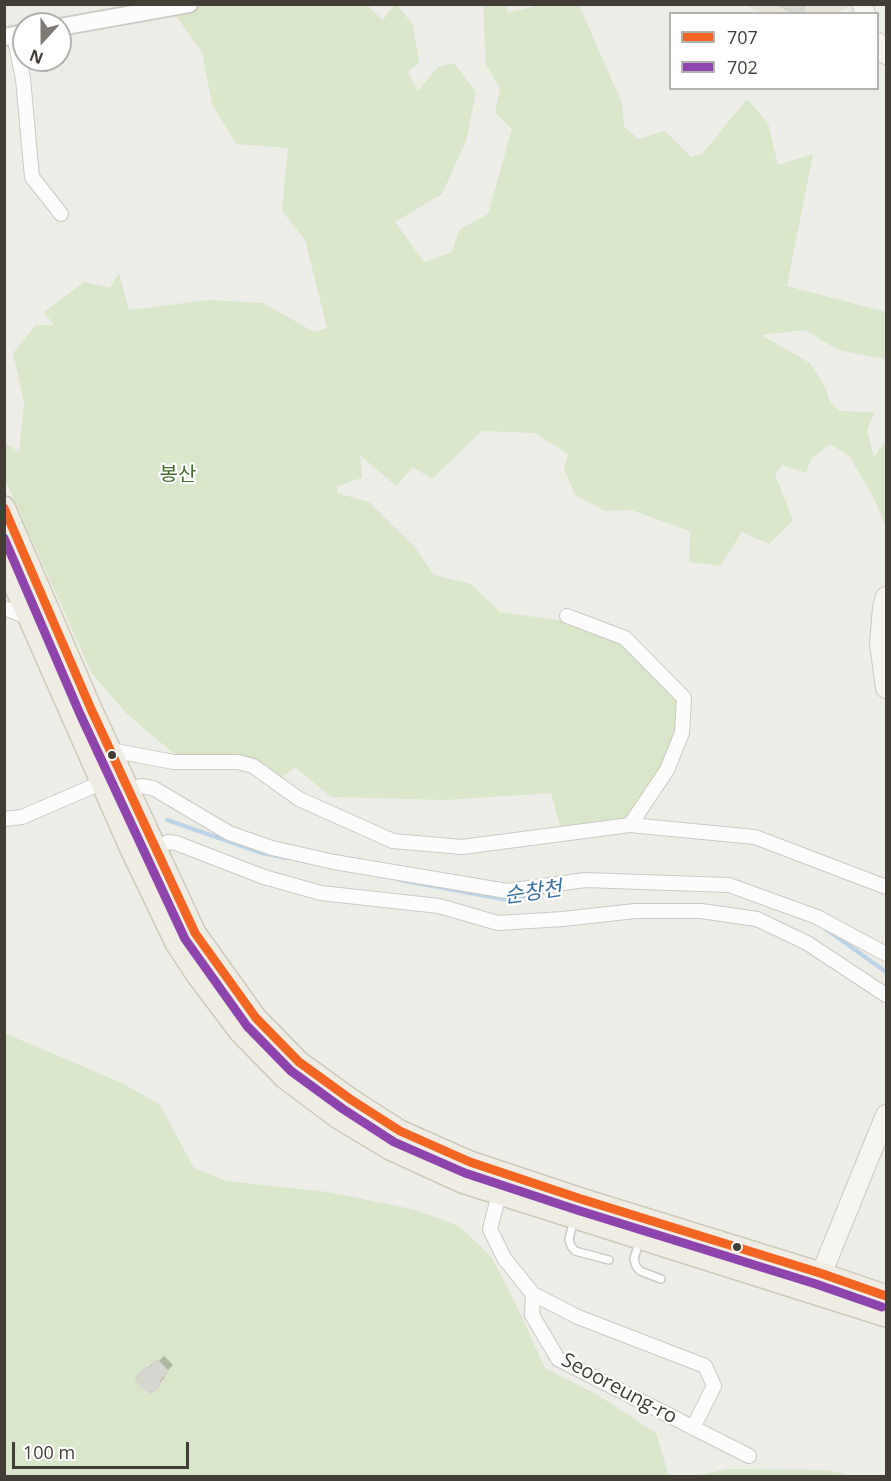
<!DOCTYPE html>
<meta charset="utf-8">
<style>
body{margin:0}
#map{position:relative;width:891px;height:1481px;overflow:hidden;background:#edede8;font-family:"Open Sans",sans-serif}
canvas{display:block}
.frame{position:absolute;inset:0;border:6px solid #423e35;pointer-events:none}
.legend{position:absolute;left:669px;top:12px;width:210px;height:78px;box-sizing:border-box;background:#fff;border:2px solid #b3b2ae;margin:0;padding:8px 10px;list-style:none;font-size:18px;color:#423e35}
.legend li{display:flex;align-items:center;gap:12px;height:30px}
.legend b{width:30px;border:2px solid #b3b2ae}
.north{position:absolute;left:12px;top:12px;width:60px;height:60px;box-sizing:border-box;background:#fff;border:2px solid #b3b2ae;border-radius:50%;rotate:201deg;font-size:16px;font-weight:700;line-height:24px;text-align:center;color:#423e35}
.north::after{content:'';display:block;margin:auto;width:21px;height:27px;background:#7e7b74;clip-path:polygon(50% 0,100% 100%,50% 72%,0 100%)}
.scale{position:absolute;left:12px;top:1442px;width:177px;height:27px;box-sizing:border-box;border:3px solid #423e35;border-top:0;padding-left:8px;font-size:18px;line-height:21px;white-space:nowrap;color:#423e35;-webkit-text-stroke:4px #fff;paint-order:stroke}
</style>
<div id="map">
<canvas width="891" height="1481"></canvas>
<div class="frame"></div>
<ul class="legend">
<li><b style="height:8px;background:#f26522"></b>707</li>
<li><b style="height:8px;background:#8e44ad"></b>702</li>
</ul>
<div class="north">N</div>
<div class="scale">100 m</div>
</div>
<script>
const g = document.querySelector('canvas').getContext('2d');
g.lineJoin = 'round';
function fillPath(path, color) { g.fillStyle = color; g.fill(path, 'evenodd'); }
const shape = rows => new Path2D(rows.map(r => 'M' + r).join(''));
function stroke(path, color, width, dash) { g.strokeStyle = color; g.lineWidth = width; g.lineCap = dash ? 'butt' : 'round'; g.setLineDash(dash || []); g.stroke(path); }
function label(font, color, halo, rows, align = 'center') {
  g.font = font + ' "Open Sans","Noto Sans KR",sans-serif'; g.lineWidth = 4.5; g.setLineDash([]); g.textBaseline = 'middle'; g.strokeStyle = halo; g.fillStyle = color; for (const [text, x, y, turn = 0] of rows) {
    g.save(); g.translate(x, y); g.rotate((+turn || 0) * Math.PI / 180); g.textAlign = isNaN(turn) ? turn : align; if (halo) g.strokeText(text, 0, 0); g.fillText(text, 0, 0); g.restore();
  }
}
fillPath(shape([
 [745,5,851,5,837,13,762,14]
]), '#e7e5d8');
fillPath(shape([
 [168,5,367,5,383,20,394,5,397,5,413,25,419,63,408,72,418,91,438,67,454,63,476,92,466,141,442,194,395,222,424,262,452,252,459,230,488,214,512,129,495,112,500,88,486,65,483,5,506,5,508,12,538,6,538,5,579,5,622,103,624,126,638,139,665,131,691,157,702,154,747,99,768,123,778,165,813,154,787,286,886,312,886,359,838,350,805,330,761,335,810,363,824,385,830,402,840,411,875,412,867,429,874,457,886,440,886,527,873,496,849,456,830,444,811,459,806,473,782,465,775,474,793,520,769,544,742,532,720,566,689,562,690,531,631,510,605,511,575,495,564,468,568,454,535,433,482,431,432,479,413,467,396,486,360,455,362,478,337,486,337,493,369,502,414,546,434,575,471,584,500,612,564,621,623,643,679,700,678,732,663,768,629,821,561,829,551,793,446,800,331,797,295,767,280,779,204,759,173,753,126,713,91,672,5,479,4,442,19,452,24,403,13,353,36,325,54,325,44,312,84,282,110,288,119,273,129,310,209,300,263,303,314,332,327,328,305,240,282,211,288,148,236,144,212,104,202,52],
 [4,1033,122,1083,160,1105,194,1168,227,1181,328,1192,416,1210,459,1226,491,1256,514,1300,545,1368,596,1394,656,1433,669,1476,5,1476],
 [728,1469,829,1470,850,1476,694,1476]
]), '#d9e6ca');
fillPath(shape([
 [164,1356,173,1365,163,1375,165,1377,151,1392,137,1379,153,1363,155,1365]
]), '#0003');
stroke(shape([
 [167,820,262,853,286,858],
 [400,880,507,900,551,891],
 [826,929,886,972]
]), '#bbd4e8', 4);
const building = shape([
 [776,4,806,4,802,14,794,14,776,4],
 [157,1360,168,1371,159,1381,161,1384,151,1394,135,1379,146,1367,149,1369,157,1360]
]);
fillPath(building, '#d7d6d1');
stroke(building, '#d5d4ce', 1.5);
const service = shape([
 [574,1219,569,1239,571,1246,575,1251,609,1260],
 [639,1242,634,1259,636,1266,640,1271,661,1279]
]);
const minor = shape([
 [14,35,23,79,32,177,61,214],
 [4,608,33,619],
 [567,616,625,638,684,698,682,733,667,770,630,825],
 [110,750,174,762,238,762,253,766,299,799,393,841,462,847,630,825,755,837,886,887],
 [128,791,141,786,153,788,229,833,272,848,334,862,507,891,585,880,729,885,817,917,886,954],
 [4,819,22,817,103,782],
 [156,848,168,842,176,843,264,877,321,893,439,906,498,923,563,919,635,911,701,911,757,919,807,943,886,995],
 [499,1194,490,1229,504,1258,533,1294,532,1315,558,1359,749,1456],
 [533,1294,578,1317,705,1366,714,1386,693,1428]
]);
const tertiary = shape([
 [60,27,189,4],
 [4,37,24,33]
]);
const secondary = shape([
 [862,4,865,14],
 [878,43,886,54],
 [886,597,883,608,880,644,886,688],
 [816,1287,886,1115]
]);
const primary = shape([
 [4,507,91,709,195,933,256,1018,299,1062,350,1099,400,1131,470,1162,581,1199,820,1273,886,1296],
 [4,561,130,847,176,943,197,975,240,1032,285,1078,337,1117,390,1149,462,1182,886,1316]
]);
stroke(service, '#cac9c4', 10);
stroke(minor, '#cac9c4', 16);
stroke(tertiary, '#cac9c4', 20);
stroke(secondary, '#cccabf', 22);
stroke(primary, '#cec9b7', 24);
stroke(service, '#fcfcfc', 7);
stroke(minor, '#fcfcfc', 14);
stroke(tertiary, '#fcfcfc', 16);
stroke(secondary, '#f5f4ef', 20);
stroke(primary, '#efece4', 21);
stroke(shape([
 [4,508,91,709,195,933,256,1018,299,1062,350,1099,400,1131,470,1162,581,1199,820,1273,886,1296]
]), '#f26522', 9);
stroke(shape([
 [4,538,80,714,185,939,247,1026,291,1071,343,1109,394,1142,465,1173,577,1210,816,1284,882,1307]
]), '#8e44ad', 9);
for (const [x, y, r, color] of [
 [112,755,5,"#423e35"],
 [737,1247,5,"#423e35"]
]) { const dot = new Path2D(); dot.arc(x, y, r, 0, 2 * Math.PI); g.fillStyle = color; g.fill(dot); stroke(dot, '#fff', 2); }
label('20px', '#436e2f', '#fff', [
 ["봉산",178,475]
]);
label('20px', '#423e35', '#fff', [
 ["Seooreung-ro",619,1389,28]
]);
label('italic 21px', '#3a71a3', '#fff', [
 ["순창천",533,893,-8]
]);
</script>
